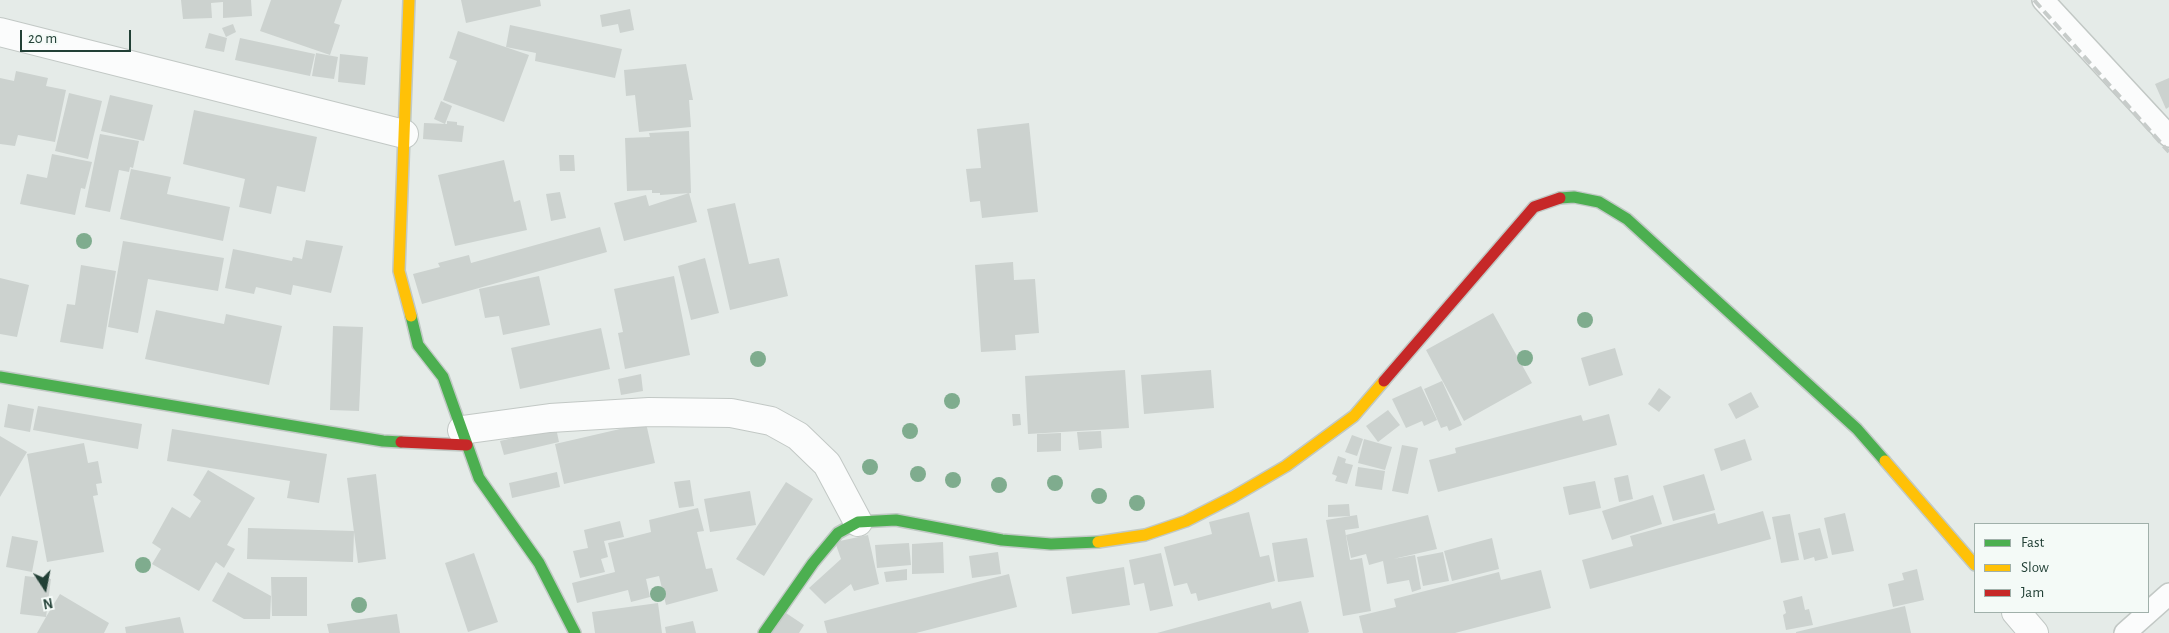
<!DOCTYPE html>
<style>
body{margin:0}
#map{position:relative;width:2169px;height:633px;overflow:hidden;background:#e5ebe8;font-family:"Alegreya Sans",sans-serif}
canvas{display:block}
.legend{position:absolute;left:1974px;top:523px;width:175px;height:90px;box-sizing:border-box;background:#f4faf7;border:1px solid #a0b0aa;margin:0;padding:6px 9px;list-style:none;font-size:15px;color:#224036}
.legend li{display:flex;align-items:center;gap:10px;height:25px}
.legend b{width:25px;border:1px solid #a0b0aa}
.north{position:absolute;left:20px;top:563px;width:50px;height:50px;-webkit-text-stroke:4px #f4faf7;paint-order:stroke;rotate:169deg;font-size:14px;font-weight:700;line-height:20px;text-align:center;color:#224036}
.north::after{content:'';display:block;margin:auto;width:18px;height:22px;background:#224036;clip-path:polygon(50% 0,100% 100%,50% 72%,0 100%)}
.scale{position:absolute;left:20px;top:30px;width:111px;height:22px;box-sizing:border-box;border:2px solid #224036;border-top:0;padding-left:6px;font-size:15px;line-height:18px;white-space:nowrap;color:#224036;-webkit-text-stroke:4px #f4faf7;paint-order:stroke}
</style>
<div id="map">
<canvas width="2169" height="633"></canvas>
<ul class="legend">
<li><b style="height:6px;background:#4caf50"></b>Fast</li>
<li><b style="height:6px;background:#ffc107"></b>Slow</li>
<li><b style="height:6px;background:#c62828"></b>Jam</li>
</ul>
<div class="north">N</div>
<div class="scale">20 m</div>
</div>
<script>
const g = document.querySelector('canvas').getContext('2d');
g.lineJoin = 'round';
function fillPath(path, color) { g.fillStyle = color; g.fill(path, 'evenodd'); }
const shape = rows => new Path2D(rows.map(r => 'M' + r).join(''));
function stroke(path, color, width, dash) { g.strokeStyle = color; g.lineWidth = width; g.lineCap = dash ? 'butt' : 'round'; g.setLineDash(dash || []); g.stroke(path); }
fillPath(shape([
 [181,0,251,0,252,16,223,18,223,2,211,3,212,18,183,19],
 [271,0,342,0,334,23,340,25,330,55,260,31],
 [461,0,540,0,541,6,466,23],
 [630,9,634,30,620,33,618,24,602,27,600,15],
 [233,24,236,32,226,37,222,28],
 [510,25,622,49,615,78,535,61,536,53,506,47],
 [458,31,529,55,504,122,443,100,457,61,449,58],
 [209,33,227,38,224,52,205,48],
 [240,38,315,54,310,76,235,60],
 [316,53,338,57,334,79,312,76],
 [340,54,368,57,365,85,338,82],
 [686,64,693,100,689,100,691,127,639,132,635,95,626,96,624,70],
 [16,71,48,78,46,86,66,90,55,142,18,135,15,146,0,144,0,78,14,81],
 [2169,78,2169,107,2166,109,2155,84],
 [69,93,102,101,88,159,55,151],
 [110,95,153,105,144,141,101,131],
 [441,101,452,106,445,124,434,119],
 [194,110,317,137,305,192,277,186,271,214,239,207,245,179,183,164],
 [447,121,457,122,457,125,464,126,462,142,423,139,424,123,447,124],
 [1029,123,1038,212,982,218,980,201,970,202,966,169,981,168,977,129],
 [689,131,691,193,660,195,660,193,652,193,652,190,627,191,625,138,650,137,649,133],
 [100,134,139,141,133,168,130,167,129,172,119,170,110,212,85,207],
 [52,154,92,162,85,189,81,188,75,215,20,204,27,174,47,178],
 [559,155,574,155,575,171,560,171],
 [504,160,514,202,520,200,527,230,455,246,438,175],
 [131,169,171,177,167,194,230,207,223,241,120,219],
 [560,192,566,218,551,221,546,194],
 [689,193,697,222,624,241,614,203,646,195,649,206],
 [735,203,749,264,779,258,788,296,730,310,707,209],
 [600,227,607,252,422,304,413,274,440,267,438,263,469,255,471,263],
 [306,240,343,246,331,293,293,285,291,295,256,287,254,294,225,288,233,249,292,261,293,257,302,259],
 [123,241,224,258,218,291,148,279,138,333,108,327],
 [705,258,719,313,691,320,678,266],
 [1013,262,1014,280,1035,279,1039,333,1015,335,1016,350,981,352,975,265],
 [81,265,116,271,103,349,60,342,67,304,75,305],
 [539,276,550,325,503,335,499,316,485,318,479,289],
 [674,276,690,355,625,369,618,333,623,332,614,289],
 [0,278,29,285,17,337,0,334],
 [156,310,224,324,226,314,282,326,269,385,145,359],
 [1493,313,1532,383,1464,421,1426,350],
 [333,326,363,327,359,411,330,410],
 [601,328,610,369,520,389,511,348],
 [1615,348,1623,375,1589,386,1581,358],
 [1125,370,1129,428,1028,434,1025,376],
 [1211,370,1214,408,1144,414,1141,375],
 [641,374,643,391,621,395,618,379],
 [1442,381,1462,425,1449,431,1447,426,1441,428,1424,389],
 [1421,386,1437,420,1424,426,1422,421,1406,428,1392,399],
 [1659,388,1671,397,1659,412,1648,404],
 [1751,392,1759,407,1736,419,1728,404],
 [8,404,34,409,30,432,4,427],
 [38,406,142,424,138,449,33,430],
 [1388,410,1400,425,1378,442,1366,426],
 [1012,414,1020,414,1021,425,1013,426],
 [1609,414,1617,445,1438,492,1429,460,1456,453,1455,448,1581,415,1583,421],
 [646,423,655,463,564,484,555,444],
 [556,428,559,442,504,455,500,441],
 [172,429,327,454,319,503,287,498,290,481,167,461],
 [1101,431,1102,448,1079,450,1077,432],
 [1061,433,1061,451,1037,452,1037,434],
 [1352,435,1363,439,1357,456,1345,452],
 [0,436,27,452,0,497],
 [1364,439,1392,447,1385,470,1358,463],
 [1745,439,1752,460,1721,471,1714,449],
 [84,443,88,463,98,461,102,483,96,484,98,495,93,496,104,552,47,562,27,454],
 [1402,445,1418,448,1408,494,1392,491],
 [1338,456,1346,459,1345,463,1353,465,1347,484,1335,481,1337,476,1332,474],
 [1358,467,1385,471,1382,490,1355,486],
 [208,470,255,498,227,545,235,549,224,568,216,562,199,591,152,564,161,549,152,543,172,507,190,518,201,501,193,495],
 [557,472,560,487,512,498,509,483],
 [376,474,386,559,358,563,347,478],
 [1704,474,1715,510,1673,521,1663,486],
 [1628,475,1633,499,1619,502,1614,478],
 [690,480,694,506,679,508,674,482],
 [1595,481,1601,508,1569,515,1563,487],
 [786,482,813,499,764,576,736,559],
 [750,491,756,525,710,532,704,499],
 [1653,495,1662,524,1612,540,1602,511],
 [1349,504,1350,516,1328,517,1328,505],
 [698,508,704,531,697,532,706,569,712,568,718,591,666,605,659,576,646,579,650,597,631,602,628,590,577,603,572,583,615,572,608,543,651,532,649,520],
 [1763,511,1771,539,1590,589,1582,560,1633,546,1630,536,1715,513,1718,524],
 [1249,512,1260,557,1269,555,1275,581,1198,601,1196,593,1191,594,1187,583,1174,586,1164,547,1212,534,1209,522],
 [1845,513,1854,551,1832,555,1824,518],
 [1790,514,1799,560,1781,563,1772,517],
 [1357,515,1359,528,1345,530,1350,560,1362,558,1371,611,1343,616,1326,520],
 [1428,515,1437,549,1393,559,1415,555,1421,589,1412,592,1409,580,1387,584,1383,561,1369,565,1366,554,1351,558,1346,535],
 [620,521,624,537,604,541,608,557,601,559,605,572,580,578,573,551,588,548,584,530],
 [248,528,354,531,353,562,247,559],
 [1820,528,1828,558,1815,561,1814,557,1804,560,1798,533],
 [868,535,879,584,854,591,851,584,825,604,809,588,841,559,835,542],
 [12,536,38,541,32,572,6,567],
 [1307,538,1314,577,1278,582,1272,543],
 [1492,538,1499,569,1452,581,1444,551],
 [943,542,944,573,912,574,912,544],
 [909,543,911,565,877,568,875,545],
 [998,552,1001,574,972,578,969,556],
 [1443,552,1449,581,1423,586,1417,557],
 [474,553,498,622,468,632,445,563],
 [1161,553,1173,606,1150,611,1144,583,1134,585,1129,560],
 [1124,567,1130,605,1072,614,1066,577],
 [907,569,907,580,886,582,884,572],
 [1917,569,1924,600,1893,607,1888,584,1904,580,1902,573],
 [1541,570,1551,608,1455,633,1363,633,1359,616,1396,607,1394,599,1499,572,1501,580],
 [228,572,271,596,270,619,244,619,212,601],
 [1009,574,1017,607,916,633,827,633,824,621],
 [25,576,51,579,46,617,60,594,109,623,104,633,37,633,46,617,20,614],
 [271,577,307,577,307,616,272,616],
 [1802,596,1805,610,1809,609,1813,625,1786,630,1783,615,1786,613,1783,601],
 [1301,601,1309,632,1307,633,1157,633,1270,602,1272,609],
 [658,603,662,633,595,633,592,612],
 [1905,606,1911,633,1796,633,1796,632],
 [783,611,804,625,799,633,769,633],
 [397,614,400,633,329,633,327,624],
 [180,617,184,633,126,633,125,627],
 [693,621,696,633,666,633,665,627]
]), '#ccd2cf');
const lane = shape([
 [2043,0,2169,136],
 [2125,633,2169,594]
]);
const street = shape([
 [0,32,404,134],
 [462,430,550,418,649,412,731,413,771,421,798,436,827,464,858,522],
 [2016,612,2034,633]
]);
const fast = shape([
 [1560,198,1574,197,1599,202,1627,219,1857,429,1885,461],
 [411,316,418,345,443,377,479,478,539,563,575,633],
 [0,377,383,441,401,442],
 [764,633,813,563,838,533,858,522,896,520,1002,540,1051,544,1098,542]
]);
const slow = shape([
 [409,0,399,271,411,316],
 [1885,461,1975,565],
 [1098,542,1145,535,1186,521,1233,497,1286,466,1354,416,1384,381]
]);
const jam = shape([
 [1384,381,1534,207,1560,198],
 [401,442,467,445]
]);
stroke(lane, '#c2c8c5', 24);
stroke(street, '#c2c8c5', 30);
stroke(fast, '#c1c9c5', 14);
stroke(slow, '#c1c9c5', 14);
stroke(jam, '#c1c9c5', 14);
stroke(lane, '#fbfcfc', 21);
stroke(street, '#fbfcfc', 28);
stroke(fast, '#4caf50', 11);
stroke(slow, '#ffc107', 11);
stroke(jam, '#c62828', 11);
stroke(shape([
 [2034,0,2169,152]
]), '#c7ccca', 4, [10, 5]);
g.fillStyle = '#7fac8e';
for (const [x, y] of [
 [84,241],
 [1585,320],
 [1525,358],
 [758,359],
 [952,401],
 [910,431],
 [870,467],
 [918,474],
 [953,480],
 [1055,483],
 [999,485],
 [1099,496],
 [1137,503],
 [143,565],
 [658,594],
 [359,605]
]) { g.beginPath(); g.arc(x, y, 8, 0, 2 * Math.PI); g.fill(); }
</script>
